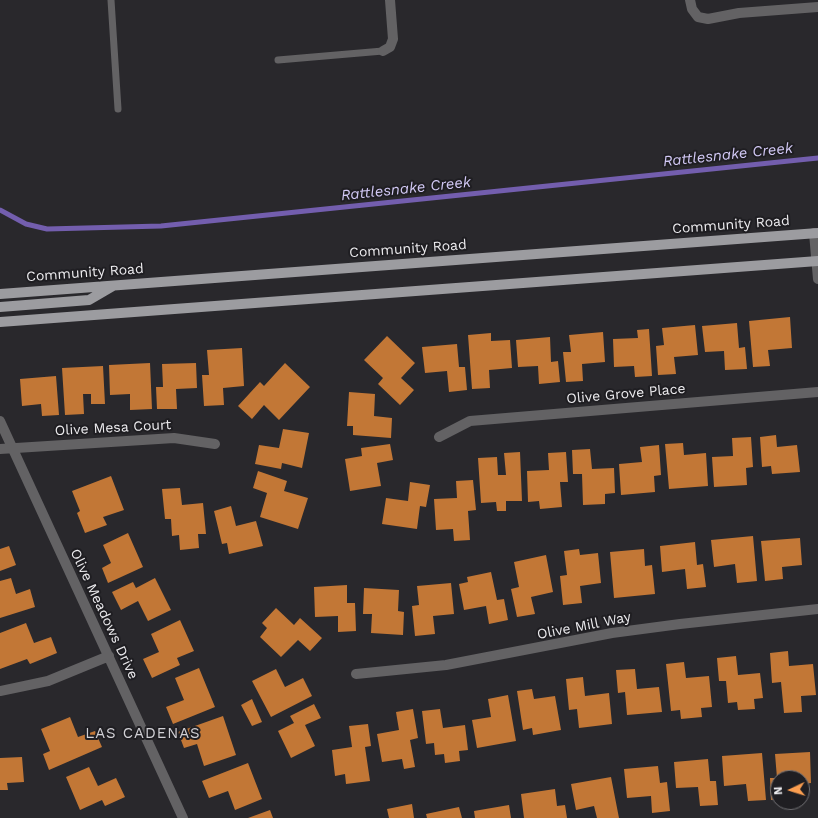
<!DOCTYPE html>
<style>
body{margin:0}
#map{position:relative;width:818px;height:818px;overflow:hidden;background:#29282c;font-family:"Work Sans",sans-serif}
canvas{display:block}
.north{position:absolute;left:770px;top:770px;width:40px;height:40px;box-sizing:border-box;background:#1f1e22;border:1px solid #717074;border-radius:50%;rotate:266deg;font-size:11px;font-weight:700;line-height:16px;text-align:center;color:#edecef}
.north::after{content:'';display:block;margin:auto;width:14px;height:18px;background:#fb9e50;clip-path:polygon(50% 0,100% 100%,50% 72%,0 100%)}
</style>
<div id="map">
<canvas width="818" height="818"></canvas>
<div class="north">N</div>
</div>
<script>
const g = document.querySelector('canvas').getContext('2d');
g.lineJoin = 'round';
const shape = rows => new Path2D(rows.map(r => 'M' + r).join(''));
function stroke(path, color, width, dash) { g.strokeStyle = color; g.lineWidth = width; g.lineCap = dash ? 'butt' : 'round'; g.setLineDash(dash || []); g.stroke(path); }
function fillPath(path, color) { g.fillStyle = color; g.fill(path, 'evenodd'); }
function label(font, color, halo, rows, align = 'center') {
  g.font = font + ' "Work Sans",sans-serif'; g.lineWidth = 4; g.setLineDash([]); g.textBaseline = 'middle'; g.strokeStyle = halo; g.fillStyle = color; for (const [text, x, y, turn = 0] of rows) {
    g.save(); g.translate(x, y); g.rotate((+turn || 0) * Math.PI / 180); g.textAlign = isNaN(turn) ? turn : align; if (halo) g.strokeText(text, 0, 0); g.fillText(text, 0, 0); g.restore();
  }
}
stroke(shape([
 [0,210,26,224,47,229,161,226,818,158]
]), '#735eae', 5);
fillPath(shape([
 [790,317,792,348,768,350,770,366,753,367,749,321],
 [737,323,739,348,745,347,747,369,725,370,724,351,705,352,702,326],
 [695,325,698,355,674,357,676,374,658,375,656,346,664,345,662,328],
 [649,329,652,376,635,377,634,366,614,367,613,339,638,338,637,330],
 [603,332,605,362,582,364,583,381,566,382,563,352,571,352,569,335],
 [491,333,491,341,510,340,512,368,489,370,490,388,472,389,468,335],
 [387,336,415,363,401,378,414,390,400,405,378,384,383,378,364,360],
 [550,337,551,362,558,361,560,382,539,384,538,366,518,367,516,340],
 [457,344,459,367,465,367,467,390,449,392,447,371,425,373,422,347],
 [242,348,244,386,223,388,224,405,204,406,202,375,209,375,207,350],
 [150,363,152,409,130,410,130,394,110,395,109,365],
 [196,363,197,388,176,389,177,409,157,409,156,387,163,387,162,364],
 [285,363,310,387,279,420,264,405,252,419,238,406,260,382,264,386],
 [103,366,105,404,91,404,91,394,83,394,84,414,65,415,62,368],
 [56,376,59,415,42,416,41,404,22,406,20,379],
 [349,392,375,394,374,416,392,418,391,438,353,435,353,426,347,426],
 [283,429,309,433,302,468,282,463,281,469,255,464,259,445,279,448],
 [776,435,777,447,797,445,800,472,772,474,771,466,762,467,760,437],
 [751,437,753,467,746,468,747,485,714,487,712,457,733,456,732,438],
 [683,443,684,455,706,453,708,486,669,489,665,444],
 [390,444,393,460,377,463,381,486,350,491,345,459,362,456,361,448],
 [659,445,661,475,654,476,655,492,621,495,619,464,642,462,640,447],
 [590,449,592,469,614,468,615,493,605,494,605,504,583,505,582,474,573,474,572,450],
 [520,452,522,501,506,501,506,511,497,511,496,502,481,503,478,458,497,457,498,475,506,475,504,453],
 [566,452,568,482,560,482,562,507,540,509,539,501,528,502,527,471,549,470,548,453],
 [258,471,287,481,284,491,308,498,298,529,260,517,267,493,253,488],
 [111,476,124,510,103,517,107,525,85,533,77,513,80,511,72,491],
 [473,480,476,510,468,511,470,540,454,541,453,529,436,530,434,499,457,498,456,481],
 [410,482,430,485,426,507,420,506,417,529,382,524,386,498,408,501],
 [180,488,182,505,203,503,206,534,198,534,199,548,180,550,179,535,172,536,171,519,165,519,162,489],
 [231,506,236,526,256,521,263,546,229,554,227,543,222,544,214,511],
 [128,533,143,567,108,583,102,568,111,563,103,545],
 [753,536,757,581,737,583,735,564,714,567,711,540],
 [800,538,802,565,782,567,783,579,765,581,761,541],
 [695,542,697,565,703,564,706,587,687,589,685,569,662,572,660,546],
 [9,546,16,565,0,571,0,549],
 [579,549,580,555,598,553,601,583,580,586,582,603,563,605,560,576,567,575,564,551],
 [644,549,645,566,652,565,655,594,614,598,610,552],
 [546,555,553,592,531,597,535,614,517,617,511,589,519,587,514,562],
 [491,572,497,600,504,599,508,620,489,624,486,606,464,610,459,584,468,582,467,577],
 [11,578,16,594,30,589,35,607,0,618,0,581],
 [155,578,171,610,148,621,138,601,121,610,112,592,133,582,136,588],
 [451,583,454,614,433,616,435,634,415,636,412,606,419,605,417,586],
 [347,585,347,603,355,603,356,631,338,632,338,616,315,617,314,587],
 [364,588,399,590,398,611,404,612,403,635,371,633,372,614,363,614],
 [276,608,294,625,300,618,322,638,310,651,298,640,281,657,260,637,267,628,262,623],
 [180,620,194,651,177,658,180,665,152,678,143,659,159,652,151,634],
 [26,623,34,643,51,637,57,653,30,664,27,659,0,669,0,633],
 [788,651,789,666,813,664,816,695,801,696,802,712,784,713,781,682,772,683,770,653],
 [736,656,738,675,760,673,763,698,754,699,755,709,738,710,737,702,728,703,726,681,719,681,717,658],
 [684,662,686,678,709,676,712,707,701,708,702,717,681,719,680,710,671,711,666,664],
 [199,668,215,707,173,724,166,707,184,700,175,678],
 [276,669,285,687,303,678,312,696,271,717,252,681],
 [635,669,637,689,659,687,662,712,627,715,625,692,618,693,616,670],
 [583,677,585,696,609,693,612,724,579,728,577,709,569,710,566,679],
 [532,689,534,699,555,696,561,730,533,735,532,728,523,730,517,691],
 [508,695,516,741,477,748,472,720,491,717,488,699],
 [252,699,262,722,252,726,241,705],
 [314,704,321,718,305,725,315,746,291,758,278,731,294,723,290,716],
 [413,709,418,738,410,740,415,767,404,769,402,759,382,762,377,734,399,730,396,712],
 [440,709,443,728,465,725,468,750,459,751,460,761,445,763,444,754,435,755,434,743,426,744,422,711],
 [223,716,236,755,204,766,197,744,184,748,178,732],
 [70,717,78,737,95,731,102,747,49,770,43,754,50,751,41,729],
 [368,724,371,746,365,747,370,781,346,784,345,774,335,776,332,750,352,747,349,726],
 [810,752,811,783,802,784,802,778,778,778,778,799,771,800,770,778,777,778,775,754],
 [762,753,766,800,748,801,746,784,724,786,722,756],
 [22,757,24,782,7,783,8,790,0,790,0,758],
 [708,759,710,781,716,781,718,805,700,806,698,787,676,788,674,762],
 [248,763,262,799,235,810,228,791,209,798,202,781],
 [658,766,660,783,667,782,670,811,652,813,651,796,627,798,624,769],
 [89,767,98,786,116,778,125,797,105,806,102,800,80,810,66,777],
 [611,777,619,818,597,818,594,806,576,810,571,784],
 [555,789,557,806,565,805,567,818,524,818,521,794],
 [412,804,414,818,389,818,387,809],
 [509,805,511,818,475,818,474,811],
 [459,807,462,818,427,818,426,814],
 [270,810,273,818,248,818]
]), '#c27736');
stroke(shape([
 [111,0,118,109],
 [278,60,383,51]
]), '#636264', 7);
stroke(shape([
 [690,0,692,9,698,17,708,19,739,13,818,7],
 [383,51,390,47,393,39,390,0],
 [814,233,818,279],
 [0,421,183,818],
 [439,437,470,421,818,392],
 [0,449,174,438,215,444],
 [356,674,446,665,612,633,680,624,818,609],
 [0,691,48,681,109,656]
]), '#636264', 10);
stroke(shape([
 [0,294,818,233],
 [0,307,89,300,113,286],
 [0,322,818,261]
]), '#9c9ca0', 10);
label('14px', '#edecef', '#1f1e22', [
 ["Community Road",731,225,-4],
 ["Community Road",408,249,-4],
 ["Community Road",85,273,-4],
 ["Olive Grove Place",626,394,-5],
 ["Olive Mesa Court",113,428,-3],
 ["Olive Meadows Drive",104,614,65],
 ["Olive Mill Way",584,626,-11]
]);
label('italic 15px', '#d1c8f4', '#1f1e22', [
 ["Rattlesnake Creek",728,155,-6],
 ["Rattlesnake Creek",406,189,-6]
]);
g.letterSpacing = '1px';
label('15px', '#d1d0d5', '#1f1e22', [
 ["LAS CADENAS",143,734]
]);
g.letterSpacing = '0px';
</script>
